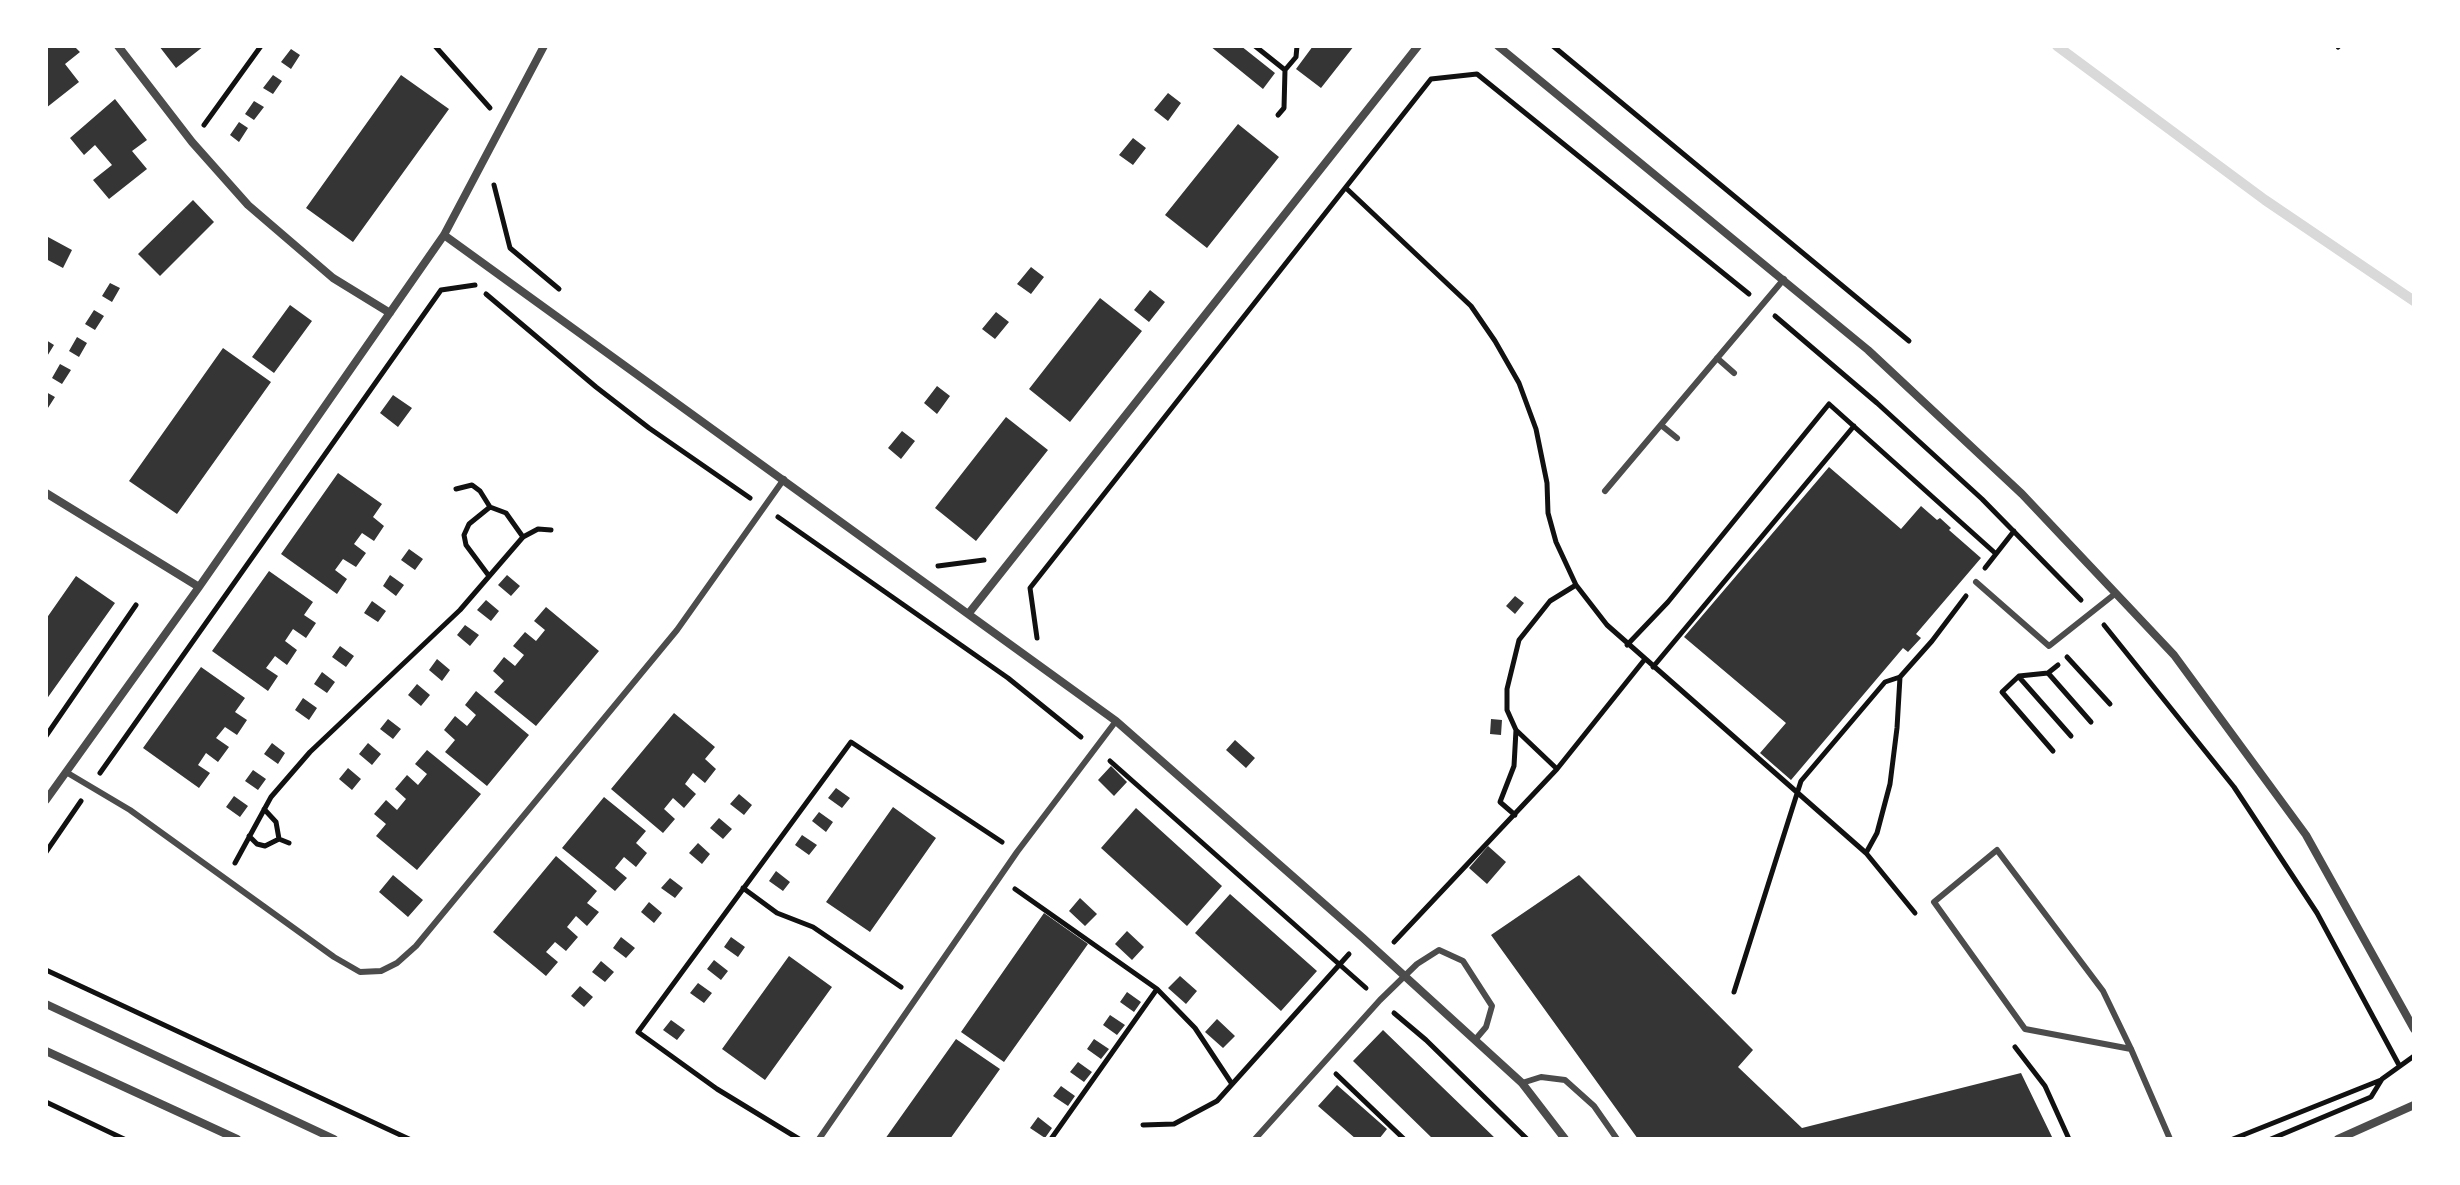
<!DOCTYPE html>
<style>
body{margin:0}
#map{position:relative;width:2460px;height:1185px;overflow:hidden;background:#fff;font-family:Roboto,sans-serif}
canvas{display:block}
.frame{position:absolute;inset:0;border:48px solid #fff;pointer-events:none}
</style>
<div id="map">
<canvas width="2460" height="1185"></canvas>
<div class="frame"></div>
</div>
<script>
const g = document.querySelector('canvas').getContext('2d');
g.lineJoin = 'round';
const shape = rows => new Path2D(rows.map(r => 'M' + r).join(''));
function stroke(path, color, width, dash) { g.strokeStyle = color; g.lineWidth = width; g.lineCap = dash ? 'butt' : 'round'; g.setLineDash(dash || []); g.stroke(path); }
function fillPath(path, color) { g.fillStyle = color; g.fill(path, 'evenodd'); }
stroke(shape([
 [2057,46,2265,200,2414,301]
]), '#d9d9d9', 10);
fillPath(shape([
 [46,46,74,46,80,52,65,64,79,82,46,108],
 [159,46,204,46,176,68],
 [1210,46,1241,46,1275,73,1263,89],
 [1313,46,1354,46,1321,88,1296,69],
 [291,49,300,55,291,69,281,62],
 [273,75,282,81,273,94,263,88],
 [401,75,449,109,353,242,306,208],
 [1168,93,1181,103,1168,121,1154,110],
 [115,99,147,140,132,151,147,169,109,199,93,180,112,165,95,145,84,155,70,138],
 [254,101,264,107,254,120,245,114],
 [239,122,248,128,239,142,230,135],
 [1238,124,1279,157,1207,248,1165,215],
 [1133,138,1146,148,1133,165,1119,155],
 [193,200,214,222,160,276,138,254],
 [48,237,72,250,63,268,46,259],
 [1031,267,1044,277,1031,294,1017,284],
 [110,283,120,288,112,302,102,296],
 [1150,290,1165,302,1149,322,1134,310],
 [1100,298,1142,331,1070,422,1029,389],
 [290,305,312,321,274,373,252,357],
 [94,310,104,316,95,330,85,324],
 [996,312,1009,322,995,339,982,329],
 [77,337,87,343,79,357,69,351],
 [46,340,54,345,46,358],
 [223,348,271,382,177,514,129,481],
 [60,364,71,370,62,384,52,378],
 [937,386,950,396,937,414,924,403],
 [46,392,55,397,46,411],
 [393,395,412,408,398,427,380,413],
 [1006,417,1048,450,976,541,935,508],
 [902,431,915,441,901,459,888,448],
 [1829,467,1901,529,1921,506,1937,520,1940,518,1951,528,1949,530,1981,558,1916,634,1921,638,1908,652,1903,648,1791,780,1760,753,1786,723,1684,637],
 [338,473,382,504,373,517,384,526,374,541,362,533,354,544,366,553,356,567,343,559,335,570,347,579,337,594,281,554],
 [409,549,423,559,415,570,401,560],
 [269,571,313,602,304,615,316,623,306,638,293,629,285,641,297,650,287,665,275,656,266,668,278,676,268,691,212,651],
 [390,575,404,585,396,596,383,586],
 [507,575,520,586,511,596,498,585],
 [76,576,115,603,46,700,46,619],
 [1515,596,1524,603,1515,614,1506,606],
 [486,600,499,611,491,621,477,610],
 [372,601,386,611,378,622,364,613],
 [546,607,599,651,536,726,494,692,504,681,493,671,504,657,515,666,524,655,513,646,525,632,536,641,545,630,534,621],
 [465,625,479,635,470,646,457,635],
 [340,646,354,656,346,667,332,657],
 [437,659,450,670,442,681,429,670],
 [201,667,245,698,235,712,247,720,237,735,225,727,216,738,229,747,218,762,206,753,198,765,210,773,199,788,143,748],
 [322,672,335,682,327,693,314,684],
 [417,684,430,695,421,706,408,695],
 [476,691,529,735,487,786,445,752,455,740,444,730,455,716,467,726,476,715,465,705],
 [303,698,317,708,309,720,295,710],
 [674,713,715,747,705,759,716,769,705,783,693,773,685,784,696,794,684,808,673,798,664,809,675,819,663,833,611,789],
 [388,719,401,729,393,739,380,729],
 [1491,719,1502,720,1501,735,1490,734],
 [1235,740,1255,758,1246,768,1226,750],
 [272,743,285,753,278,764,264,754],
 [368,743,381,754,372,765,359,754],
 [427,750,481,794,417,870,376,836,386,824,374,814,386,800,397,810,406,799,395,789,407,775,418,785,427,774,415,764],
 [1111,766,1127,782,1114,796,1098,780],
 [348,768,361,779,352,790,339,779],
 [253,770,266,779,258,790,245,781],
 [836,788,850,798,842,808,828,798],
 [739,794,752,805,744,815,730,804],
 [234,796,248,806,240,817,226,807],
 [604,797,646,831,636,843,647,853,636,867,624,857,615,868,627,878,615,891,562,848],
 [893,807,936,838,870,932,826,902],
 [1136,808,1222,886,1187,926,1101,848],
 [819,812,833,822,826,832,812,821],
 [719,818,732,829,723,839,710,828],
 [802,835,817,845,809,855,795,845],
 [698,843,710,854,702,864,689,853],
 [1488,846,1506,862,1487,884,1469,868],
 [556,856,597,891,587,903,599,912,587,926,576,916,567,927,578,937,566,951,555,942,546,952,558,962,546,976,493,932],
 [776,871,790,882,783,891,769,881],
 [393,875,423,900,408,917,379,892],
 [1579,875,1753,1050,1738,1067,1802,1128,2021,1073,2053,1139,1638,1139,1491,935],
 [670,878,683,888,675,898,661,888],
 [1230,894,1317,971,1281,1011,1195,933],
 [1080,898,1097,914,1085,926,1069,911],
 [649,902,662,913,654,923,641,912],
 [1044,913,1088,944,1004,1062,961,1032],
 [1127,931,1144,947,1132,960,1115,944],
 [621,937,635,948,626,958,613,948],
 [731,937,745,947,738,957,724,947],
 [789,956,832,987,765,1080,722,1049],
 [714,960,728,971,721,980,707,969],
 [601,961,614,972,605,982,592,972],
 [1180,976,1197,991,1186,1004,1168,988],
 [698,983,712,993,704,1003,690,993],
 [580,986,593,997,584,1007,571,996],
 [1127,992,1141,1002,1134,1012,1120,1002],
 [1110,1015,1125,1025,1117,1035,1103,1025],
 [1217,1019,1235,1036,1223,1048,1205,1032],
 [671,1020,685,1030,677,1040,663,1030],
 [1383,1030,1496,1139,1433,1139,1353,1061],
 [956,1039,1000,1069,950,1139,885,1139],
 [1094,1039,1109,1049,1101,1059,1087,1049],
 [1078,1062,1092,1072,1084,1082,1070,1072],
 [1337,1085,1387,1129,1379,1139,1356,1139,1318,1106],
 [1061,1086,1075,1096,1068,1106,1053,1096],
 [1038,1117,1052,1128,1045,1138,1030,1128]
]), '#353535');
stroke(shape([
 [435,46,490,108],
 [1255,46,1285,70],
 [1553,46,1909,341],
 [2338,47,2339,46],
 [1278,115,1284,108,1285,70,1296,57,1297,46],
 [204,125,261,46],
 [494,185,510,248,559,289],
 [1347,189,1471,306,1495,341,1519,383,1536,429,1547,483,1548,513,1556,542,1576,585,1607,625,1866,853,1915,913],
 [486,294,596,387,649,428,750,498],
 [1775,316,1877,403,1982,499,2081,600],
 [456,489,472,485,480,491,490,507],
 [778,517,1008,678,1081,737],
 [938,566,984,560],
 [1985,568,2014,531],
 [489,576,466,545,464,535,469,524,490,507,506,513,523,537],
 [2104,625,2234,787,2317,913,2399,1065],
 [1037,638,1030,588,1431,79,1477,74,1749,294],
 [1627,645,1668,602,1829,404,1995,553],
 [2067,657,2110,704],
 [1653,667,1854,426],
 [2048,673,2091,722],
 [2019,677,2071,736],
 [46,736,136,605],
 [2053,751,2002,692,2019,676,2048,673,2058,665],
 [1110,761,1366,988],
 [1557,769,1516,730,1507,710,1507,689,1519,640,1550,601,1576,585],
 [100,773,441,290,475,285],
 [1515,815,1500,802,1514,766,1516,730],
 [249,836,257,844,265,846,279,839,276,822,264,809],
 [279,839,289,843],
 [46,852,81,801],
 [1866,853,1877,833,1890,784,1897,728,1900,677],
 [235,863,271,797,310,752,460,610,523,537,538,529,551,530],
 [743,888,777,913,813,927,901,987],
 [1015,889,1157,989,1195,1028,1232,1084],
 [1394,942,1557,769,1645,659],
 [46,970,409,1139],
 [1734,992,1801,781,1885,682,1900,677,1932,641,1966,596],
 [1394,1013,1426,1040,1527,1139],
 [2015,1047,2045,1086,2069,1139],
 [1336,1074,1404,1139],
 [46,1102,124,1139],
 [1143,1125,1174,1124,1217,1101,1349,954],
 [799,1139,717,1089,638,1032,851,742,1002,842],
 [1051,1139,1157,989],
 [2233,1139,2381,1080],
 [2271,1139,2371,1097,2382,1079,2414,1056]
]), '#111', 5);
stroke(shape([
 [1717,358,1734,373],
 [1661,425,1677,438],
 [1605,491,1784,279],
 [1976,582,2049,646,2116,593],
 [66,772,130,810,334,957,360,972,381,971,397,963,416,946,677,630,784,479],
 [2131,1049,2025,1029,1934,902,1997,850,2103,991,2131,1049,2170,1139],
 [1522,1083,1541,1077,1565,1080,1594,1106,1617,1139],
 [819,1139,1017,852,1116,721],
 [1255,1139,1380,1000,1417,964,1439,950,1463,961,1492,1006,1486,1027,1475,1040]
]), '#4c4c4c', 6);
stroke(shape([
 [118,46,192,142,248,205,333,278,390,313],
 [1498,46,1868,350,2022,494,2174,655,2306,835,2414,1029],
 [444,235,1116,721,1363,938,1522,1083,1565,1139],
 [46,493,199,587],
 [969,613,1418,46],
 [46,800,199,587,444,235,544,46],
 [46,1004,334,1139],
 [46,1051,237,1139],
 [2338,1139,2414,1105]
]), '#4c4c4c', 8);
</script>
